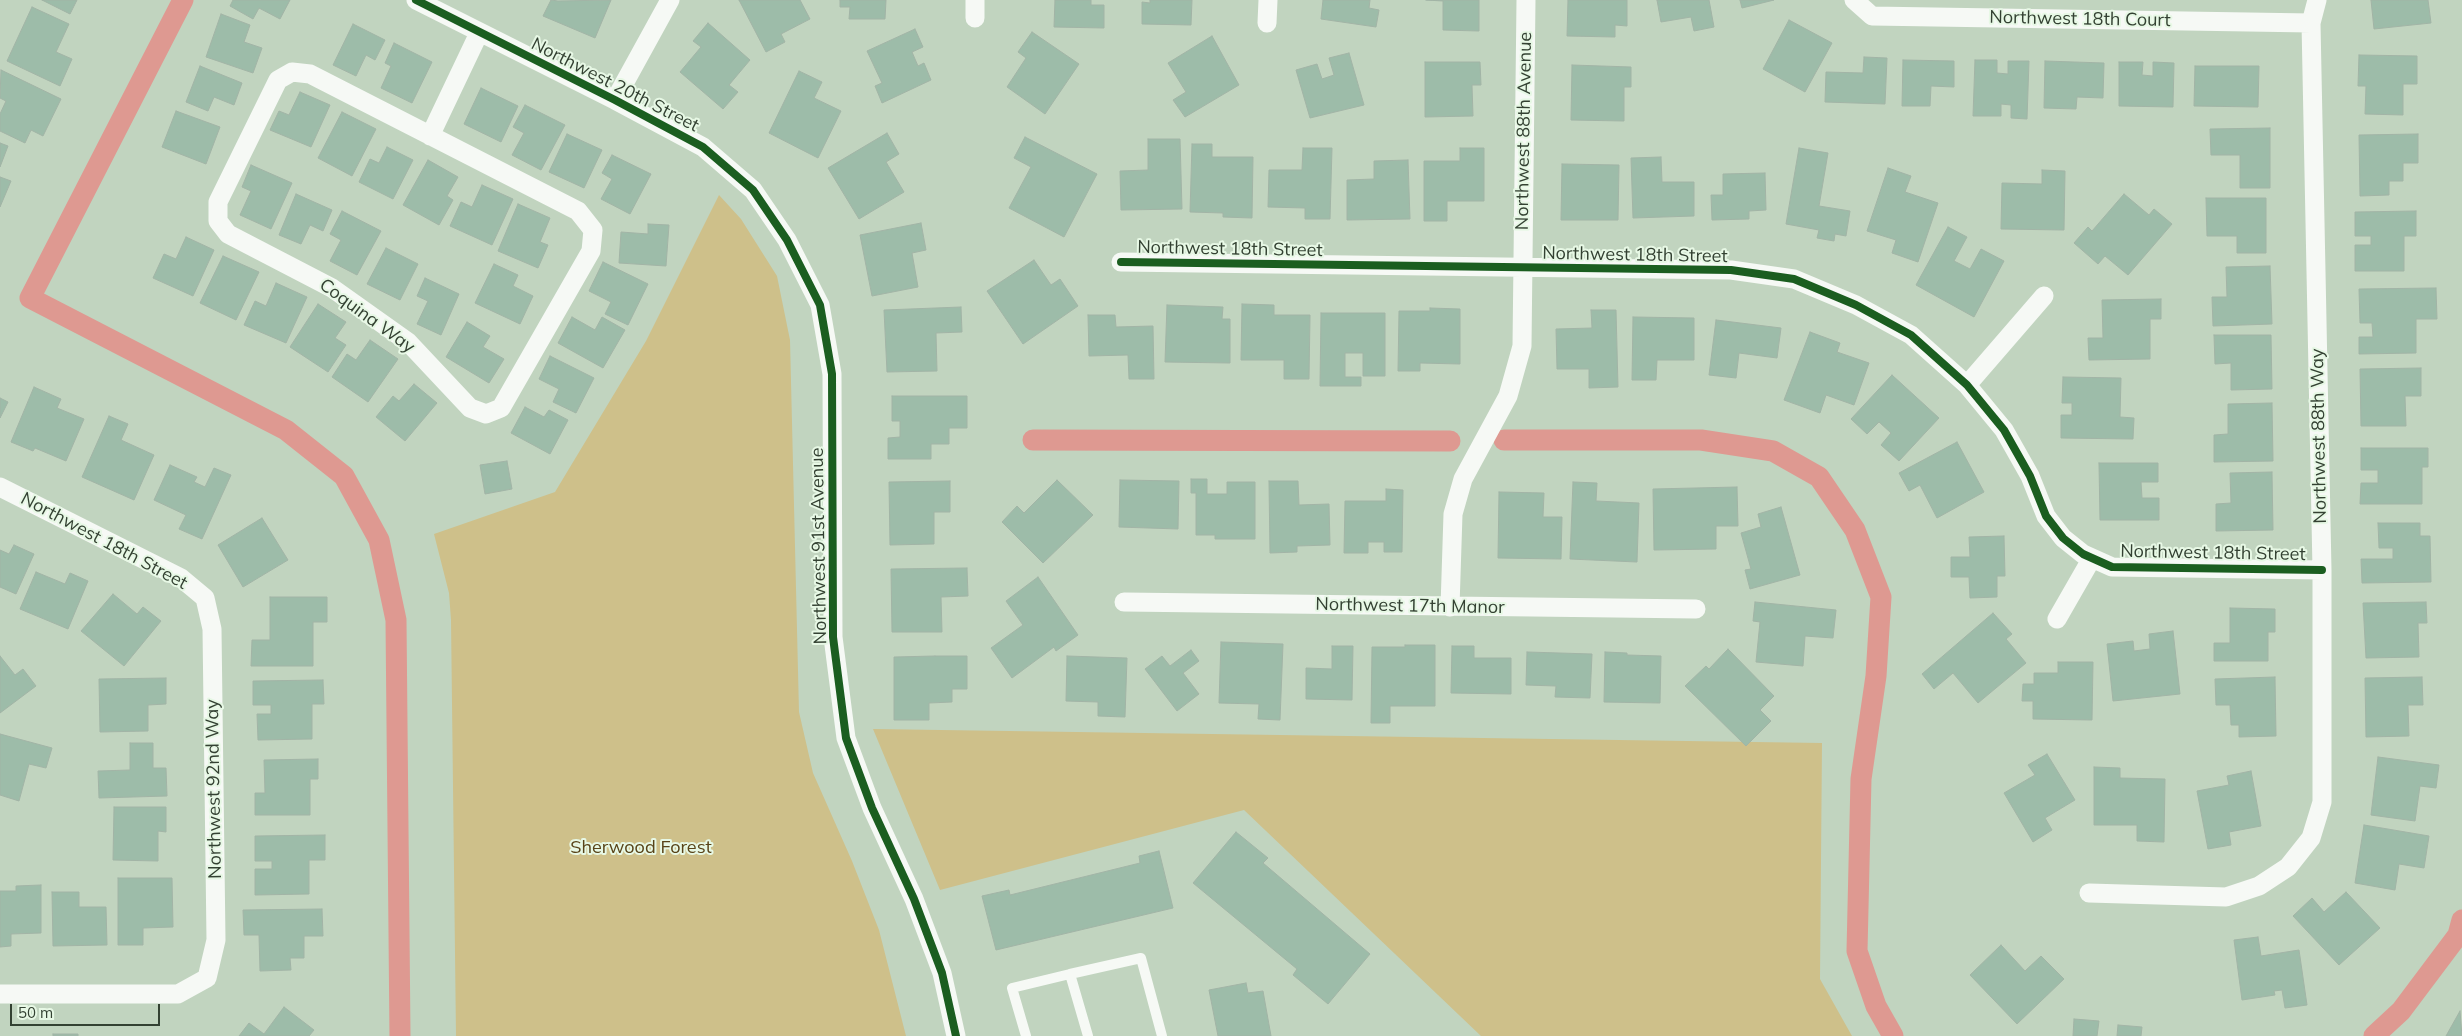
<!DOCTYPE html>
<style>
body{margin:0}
#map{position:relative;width:2462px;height:1036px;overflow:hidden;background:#c1d4bf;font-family:Mulish,sans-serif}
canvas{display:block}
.scale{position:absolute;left:10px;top:1004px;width:150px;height:22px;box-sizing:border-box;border:2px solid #334132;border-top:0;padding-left:6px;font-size:15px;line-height:18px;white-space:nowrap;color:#334132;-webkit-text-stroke:4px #e7f8e5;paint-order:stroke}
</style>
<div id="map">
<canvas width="2462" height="1036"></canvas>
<div class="scale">50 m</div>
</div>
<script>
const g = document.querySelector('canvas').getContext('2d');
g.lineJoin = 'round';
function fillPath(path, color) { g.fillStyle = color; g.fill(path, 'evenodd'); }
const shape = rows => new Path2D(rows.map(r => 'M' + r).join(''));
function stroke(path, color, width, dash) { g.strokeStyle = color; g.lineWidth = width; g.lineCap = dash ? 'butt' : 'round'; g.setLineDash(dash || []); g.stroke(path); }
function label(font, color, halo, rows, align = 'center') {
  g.font = font + ' Mulish,sans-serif'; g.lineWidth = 4; g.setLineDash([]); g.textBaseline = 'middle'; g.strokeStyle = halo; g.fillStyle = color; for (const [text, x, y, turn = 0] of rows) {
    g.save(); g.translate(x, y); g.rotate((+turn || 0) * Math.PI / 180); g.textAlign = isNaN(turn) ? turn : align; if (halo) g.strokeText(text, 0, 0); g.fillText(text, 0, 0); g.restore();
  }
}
fillPath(shape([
 [719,195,741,219,777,276,790,340,799,712,813,773,852,861,879,930,906,1036,456,1036,451,620,449,593,434,534,555,492,646,341],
 [873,729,1822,743,1820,979,1852,1036,1481,1036,1244,810,940,890]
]), '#cec08a');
stroke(shape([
 [183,0,30,298,286,430,344,476,379,540,396,620,400,1036],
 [1033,440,1450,441],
 [1504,440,1701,440,1773,451,1819,477,1855,530,1881,597,1876,676,1861,779,1857,951,1876,1006,1893,1036],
 [2374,1036,2401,1011,2458,935,2462,920]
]), '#de9991', 21);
const building = shape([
 [42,0,77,0,70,14,42,0],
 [233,0,290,0,280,19,259,8,253,19,230,6,233,0],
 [551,0,558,1,611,0,595,38,543,16,551,0],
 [739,0,800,0,810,19,781,34,785,42,766,52,739,0],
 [840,0,886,0,885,19,849,19,850,7,840,7,840,0],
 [1055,0,1091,0,1091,5,1104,5,1104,28,1054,27,1055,0],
 [1150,0,1192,0,1191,25,1142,24,1142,2,1150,3,1150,0],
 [1323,0,1370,0,1369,8,1379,10,1376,27,1321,19,1323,0],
 [1426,0,1479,0,1479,31,1443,30,1443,1,1426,0],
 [1568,0,1627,0,1627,26,1615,25,1615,37,1567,36,1568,0],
 [1657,0,1709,0,1714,27,1694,31,1691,17,1661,22,1657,0],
 [1740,0,1774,0,1742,8,1740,0],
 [2371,0,2428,0,2431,23,2374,29,2371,0],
 [32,7,69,24,56,52,72,59,60,86,7,61,32,7],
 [221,14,250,25,244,42,262,48,253,73,206,57,221,14],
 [1789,20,1832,43,1805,92,1763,69,1789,20],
 [708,23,750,60,729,85,738,92,723,109,680,72,701,47,693,41,708,23],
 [353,24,385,40,375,60,366,55,356,76,333,65,353,24],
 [915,29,923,47,912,52,918,66,924,63,931,80,882,103,875,86,882,83,867,51,915,29],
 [1032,32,1079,64,1045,114,1007,87,1026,58,1018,52,1032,32],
 [1212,36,1239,85,1185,117,1173,100,1186,92,1168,63,1212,36],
 [394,43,432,62,412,103,381,88,391,66,385,63,394,43],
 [1349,53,1364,105,1310,118,1296,70,1317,64,1322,79,1334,75,1329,58,1349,53],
 [2359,55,2417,56,2417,84,2403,84,2403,115,2365,114,2366,86,2358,86,2359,55],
 [1864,57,1887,58,1885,104,1825,102,1826,72,1863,73,1864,57],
 [1903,60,1954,61,1954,87,1931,86,1930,106,1902,106,1903,60],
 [1975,60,1997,60,1997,73,2008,74,2008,61,2029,61,2027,119,2011,118,2011,105,2001,104,2001,116,1973,116,1975,60],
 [2045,61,2104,63,2103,98,2077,97,2076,109,2044,108,2045,61],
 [1425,62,1480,62,1481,85,1472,85,1473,116,1425,117,1425,62],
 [2119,62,2143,62,2142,75,2153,76,2153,62,2174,63,2173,107,2119,106,2119,62],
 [1572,65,1631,67,1631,87,1624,87,1624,121,1571,120,1572,65],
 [200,66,242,83,234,105,214,97,208,111,186,102,200,66],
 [2195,66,2259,66,2258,107,2194,106,2195,66],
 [1,70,61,99,43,136,31,130,25,143,0,131,0,114,6,101,0,98,1,70],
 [799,71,822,82,814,98,841,111,818,158,769,133,799,71],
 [481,88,518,106,501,142,464,124,481,88],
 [300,92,330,105,311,147,270,130,279,111,289,115,300,92],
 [525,105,565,125,541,170,512,155,524,133,513,127,525,105],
 [176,111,220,127,206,164,162,147,176,111],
 [342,112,376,129,352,176,318,158,342,112],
 [2270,128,2270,188,2240,188,2240,155,2211,155,2210,129,2270,128],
 [887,133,899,154,886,162,904,192,859,219,828,168,887,133],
 [567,134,602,150,584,188,549,172,567,134],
 [2418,134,2418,163,2403,163,2403,181,2389,181,2389,195,2360,196,2359,135,2418,134],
 [1025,137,1097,174,1064,237,1009,208,1031,167,1014,158,1025,137],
 [1148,139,1180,139,1182,209,1121,210,1120,171,1148,170,1148,139],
 [0,143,8,146,0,167,0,143],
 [1192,144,1212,144,1212,157,1253,157,1252,218,1223,217,1223,213,1190,212,1192,144],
 [387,147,413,160,393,199,359,182,370,159,379,163,387,147],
 [1303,148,1332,148,1330,219,1305,219,1305,208,1268,207,1269,170,1302,170,1303,148],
 [1460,148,1484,148,1484,201,1447,201,1447,221,1424,221,1424,161,1460,161,1460,148],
 [1799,148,1828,153,1819,206,1850,211,1846,236,1835,234,1834,241,1817,238,1819,230,1786,224,1799,148],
 [612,155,651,174,630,214,601,199,612,179,602,173,612,155],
 [1661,157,1662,182,1694,182,1694,216,1633,218,1631,158,1661,157],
 [428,160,458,177,447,196,453,200,439,225,403,205,428,160],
 [1408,160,1410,219,1347,220,1347,180,1374,179,1374,161,1408,160],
 [1562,164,1619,165,1618,220,1561,220,1562,164],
 [251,165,292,183,271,229,240,215,251,191,242,187,251,165],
 [1888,168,1911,176,1905,192,1938,203,1918,262,1892,253,1896,240,1867,231,1888,168],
 [2042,170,2065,171,2064,230,2001,229,2002,183,2042,184,2042,170],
 [1765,173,1766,210,1749,211,1749,219,1712,220,1711,195,1723,195,1723,174,1765,173],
 [0,177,11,181,0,207,0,177],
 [482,185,513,199,492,245,450,226,461,202,472,207,482,185],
 [296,194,332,210,323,231,310,225,301,244,279,235,296,194],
 [2124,194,2149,215,2154,209,2172,224,2128,275,2105,256,2098,264,2074,243,2088,227,2092,231,2124,194],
 [2206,198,2266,198,2266,253,2237,253,2237,236,2207,236,2206,198],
 [518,204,550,218,540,242,548,245,538,268,498,251,518,204],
 [342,211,381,231,357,275,330,261,341,240,330,234,342,211],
 [2416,211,2416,236,2404,236,2404,271,2355,271,2355,245,2371,245,2371,236,2355,236,2355,212,2416,211],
 [921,223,926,250,912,253,918,287,872,296,860,235,921,223],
 [648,224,669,225,666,266,619,263,621,232,648,234,648,224],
 [1948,227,1967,237,1954,261,1970,269,1981,249,2004,261,1974,317,1916,285,1948,227],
 [186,237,214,250,193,296,153,278,164,254,176,259,186,237],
 [386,248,418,264,400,300,367,284,386,248],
 [223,256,259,272,236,320,200,303,223,256],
 [1034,260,1051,285,1060,279,1078,306,1023,344,987,291,1034,260],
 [603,262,648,284,628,325,605,314,611,302,589,291,603,262],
 [494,264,518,275,513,286,533,296,520,324,475,303,494,264],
 [2270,266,2272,324,2213,326,2212,297,2227,297,2226,267,2270,266],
 [425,278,459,294,441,335,417,324,428,301,417,296,425,278],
 [276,283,307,297,286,343,244,325,255,301,266,306,276,283],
 [2436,288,2437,319,2416,319,2416,353,2359,354,2359,337,2373,337,2372,323,2360,323,2359,289,2436,288],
 [2161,299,2161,319,2150,319,2150,359,2089,360,2088,338,2103,338,2102,300,2161,299],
 [318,304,346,322,335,338,346,345,328,372,290,347,318,304],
 [1242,304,1274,305,1274,315,1310,315,1309,379,1284,379,1284,360,1241,360,1242,304],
 [1167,305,1223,307,1222,319,1230,319,1230,363,1165,362,1167,305],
 [961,307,962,332,936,333,937,371,887,372,884,310,961,307],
 [1430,308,1460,309,1460,364,1420,363,1420,371,1398,371,1399,311,1430,311,1430,308],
 [1591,310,1616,310,1618,387,1589,388,1589,369,1557,369,1556,329,1592,328,1591,310],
 [1321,313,1385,313,1385,376,1363,376,1363,353,1345,353,1345,377,1361,377,1361,386,1320,386,1321,313],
 [1088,315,1115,315,1116,327,1153,326,1154,379,1129,379,1128,355,1089,356,1088,315],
 [572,317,595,330,602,317,625,330,603,368,558,343,572,317],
 [1633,317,1694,318,1694,360,1657,360,1656,380,1632,380,1633,317],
 [1716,320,1781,328,1777,358,1739,353,1736,378,1709,375,1716,320],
 [467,322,490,336,483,347,504,359,489,383,446,357,467,322],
 [1810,332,1840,343,1837,352,1869,363,1854,405,1826,395,1820,413,1784,400,1810,332],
 [2214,335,2271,335,2272,389,2231,390,2231,363,2215,364,2214,335],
 [370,340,398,359,368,402,332,377,347,354,356,360,370,340],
 [550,356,594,378,576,413,553,402,559,389,539,379,550,356],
 [2421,368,2421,396,2405,396,2406,426,2361,426,2360,369,2421,368],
 [1892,375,1939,418,1899,461,1881,445,1891,433,1879,422,1867,434,1851,419,1892,375],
 [2063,377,2121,378,2120,417,2134,418,2133,439,2061,438,2061,415,2072,415,2072,403,2062,403,2063,377],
 [414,384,437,403,405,441,376,417,393,396,399,401,414,384],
 [34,387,61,399,57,408,84,419,66,461,35,448,33,451,11,442,34,387],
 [892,396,967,396,967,428,949,428,949,444,931,444,931,459,888,459,888,438,900,437,900,421,892,421,892,396],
 [0,398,8,402,0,418,0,398],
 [2272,403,2273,461,2214,462,2214,435,2228,434,2228,404,2272,403],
 [525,407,544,417,549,410,568,420,550,454,511,433,525,407],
 [109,416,128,424,121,440,154,455,134,500,82,477,109,416],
 [1957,442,1984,492,1937,518,1920,485,1909,491,1899,473,1957,442],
 [2361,448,2428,448,2428,467,2422,467,2422,504,2360,504,2361,483,2378,483,2378,470,2361,470,2361,448],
 [507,461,512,489,485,494,480,465,507,461],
 [2099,463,2158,463,2158,482,2141,482,2142,498,2159,498,2159,520,2100,520,2099,463],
 [170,465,197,477,194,482,205,487,214,468,231,475,202,539,179,529,186,515,154,500,170,465],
 [2272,472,2273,530,2216,531,2216,504,2231,503,2230,473,2272,472],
 [1191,479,1207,479,1207,494,1227,494,1227,482,1255,482,1255,539,1215,539,1215,535,1196,535,1196,493,1191,493,1191,479],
 [1057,480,1093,515,1043,563,1002,522,1017,506,1024,513,1057,480],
 [1120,480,1179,481,1178,529,1119,527,1120,480],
 [950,481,950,512,934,512,934,544,890,545,889,482,950,481],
 [1269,481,1298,481,1299,505,1329,504,1330,545,1297,546,1297,552,1270,553,1269,481],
 [1573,482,1597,483,1596,501,1639,503,1637,562,1570,559,1573,482],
 [1737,487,1738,526,1716,526,1716,549,1654,550,1653,489,1737,487],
 [1386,489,1403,490,1402,552,1384,552,1384,542,1368,542,1368,553,1344,553,1345,501,1386,501,1386,489],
 [1499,492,1544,493,1543,517,1562,517,1561,559,1498,558,1499,492],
 [1781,507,1800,575,1750,589,1745,570,1751,569,1741,533,1761,527,1758,514,1781,507],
 [262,518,288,560,243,587,218,545,262,518],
 [2378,523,2420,523,2420,536,2430,536,2431,582,2362,583,2361,559,2393,559,2393,548,2379,548,2378,523],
 [2004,536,2005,576,1997,576,1997,597,1970,598,1969,577,1951,577,1951,557,1970,557,1969,537,2004,536],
 [14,545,34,554,16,594,0,587,0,550,9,554,14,545],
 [967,568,968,596,941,597,942,632,892,632,891,569,967,568],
 [36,572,65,584,70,573,88,581,68,629,20,609,36,572],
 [1038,577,1078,635,1056,651,1054,647,1012,678,991,648,1023,625,1006,601,1038,577],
 [113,594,137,614,143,607,161,621,124,666,81,631,113,594],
 [270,597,327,597,327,622,313,622,313,666,251,666,252,640,270,640,270,597],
 [1755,602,1836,610,1833,638,1805,636,1803,666,1756,662,1760,622,1753,621,1755,602],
 [2426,602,2427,623,2418,623,2419,657,2366,658,2363,603,2426,602],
 [2230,608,2275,609,2275,632,2268,632,2268,661,2214,661,2214,643,2230,643,2230,608],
 [1993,613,2012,634,2006,639,2026,663,1978,703,1953,673,1934,689,1922,674,1993,613],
 [2173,631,2180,694,2113,701,2107,644,2133,641,2134,651,2150,649,2149,634,2173,631],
 [1221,642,1283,644,1280,720,1258,719,1259,704,1219,703,1221,642],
 [1405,645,1435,645,1435,706,1390,706,1390,723,1371,723,1372,647,1405,647,1405,645],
 [1332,646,1353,646,1352,700,1306,699,1306,668,1332,669,1332,646],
 [1452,646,1474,646,1474,658,1511,658,1511,694,1451,693,1452,646],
 [1728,649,1774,696,1760,710,1771,721,1746,746,1685,686,1706,666,1709,669,1728,649],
 [1191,650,1199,661,1183,673,1199,694,1177,711,1145,669,1162,656,1170,666,1191,650],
 [1527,652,1592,654,1590,698,1555,697,1556,686,1526,685,1527,652],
 [1605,652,1627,653,1627,655,1661,656,1660,703,1604,702,1605,652],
 [0,656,15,675,23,669,36,686,0,713,0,656],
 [935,656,967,656,967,689,952,689,952,702,929,703,929,720,894,720,894,657,935,656],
 [1067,656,1127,658,1125,717,1098,716,1098,702,1066,701,1067,656],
 [2058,662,2093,662,2092,720,2033,719,2033,701,2022,701,2023,684,2034,684,2034,673,2058,673,2058,662],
 [2275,677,2276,736,2239,737,2239,725,2231,725,2230,705,2216,705,2215,679,2275,677],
 [2422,677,2423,705,2408,705,2409,736,2366,737,2365,678,2422,677],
 [166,678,166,704,148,705,148,731,100,732,99,679,166,678],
 [323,680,324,704,312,704,312,739,258,740,257,714,271,714,271,705,253,705,253,681,323,680],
 [0,734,52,748,46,768,29,764,19,801,0,795,0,734],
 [130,743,153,743,153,768,166,768,167,796,99,798,98,771,130,770,130,743],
 [2047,754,2075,800,2045,818,2052,830,2033,842,2004,793,2035,775,2028,765,2047,754],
 [2378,757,2439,765,2436,788,2420,786,2415,821,2371,815,2378,757],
 [318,759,318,779,310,779,310,815,255,815,255,793,265,793,264,760,318,759],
 [2094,767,2120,768,2120,778,2165,779,2164,842,2137,841,2137,825,2094,825,2094,767],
 [2251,771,2261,826,2229,832,2231,845,2208,849,2197,791,2229,785,2227,776,2251,771],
 [114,807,166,807,166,832,158,831,158,861,113,860,114,807],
 [2364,825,2429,836,2424,868,2399,864,2395,890,2355,883,2364,825],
 [1236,832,1268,858,1263,863,1370,954,1328,1004,1293,975,1297,969,1193,883,1236,832],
 [325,835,325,860,309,860,309,894,255,895,255,869,272,869,272,861,255,861,255,836,325,835],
 [1159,851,1173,908,996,950,982,896,1009,890,1010,895,1140,863,1139,856,1159,851],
 [118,878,172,878,173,927,143,928,143,945,118,945,118,878],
 [41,885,41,933,11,934,11,946,0,947,0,891,16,891,16,886,41,885],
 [52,892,79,892,79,907,106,907,107,945,53,946,52,892],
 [2346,892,2380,928,2339,965,2293,916,2312,898,2324,912,2346,892],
 [322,909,323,936,304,936,304,958,290,958,291,970,260,971,259,935,244,935,243,910,322,909],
 [2258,937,2261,956,2299,950,2307,1005,2285,1008,2282,990,2274,991,2275,995,2242,1000,2234,940,2258,937],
 [2001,945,2025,971,2041,956,2064,979,2017,1024,1970,975,2001,945],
 [1246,983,1248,993,1263,991,1271,1036,1218,1036,1209,990,1246,983],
 [284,1007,314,1030,309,1036,239,1036,249,1023,264,1034,284,1007],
 [2460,1011,2462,1036,2446,1036,2460,1011],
 [2074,1019,2099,1021,2097,1036,2073,1036,2074,1019],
 [2118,1025,2142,1027,2141,1036,2117,1036,2118,1025],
 [53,1034,78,1034,78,1036,53,1036,53,1034]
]);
fillPath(building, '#9dbca9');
stroke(building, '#a2b4a6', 1);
stroke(shape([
 [1070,974,1141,958,1162,1036],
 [1026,1036,1012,988,1070,974,1088,1036]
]), '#f6f9f5', 10);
stroke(shape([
 [416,0,615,100,703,147,753,190,787,240,820,305,832,374,833,637,846,738,872,808,914,899,942,973,956,1036],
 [975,0,975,18],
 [1854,0,1872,16,2311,23],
 [1267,23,1268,0],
 [292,72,310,74,578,211,593,230,591,251,501,408,486,414,470,408,408,342,332,288,228,234,218,221,218,202,278,80,292,72],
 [615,100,670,0],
 [430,136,479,33],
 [1121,262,1731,270,1794,279,1856,305,1911,335,1967,385,2004,430,2030,476,2046,516,2063,538,2083,554,2112,567,2322,570],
 [1967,385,2044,296],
 [0,487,181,578,205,598,212,629,216,940,207,978,178,994,0,994],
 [1124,602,1696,609],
 [1450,607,1453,514,1463,479,1508,396,1522,346,1526,0],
 [2057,619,2092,558],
 [2089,893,2226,897,2259,886,2288,867,2311,838,2322,802,2322,570,2311,23,2317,0]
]), '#f6f9f5', 19);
stroke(shape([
 [416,0,615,100,703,147,753,190,787,240,820,305,832,374,833,637,846,738,872,808,914,899,942,973,956,1036],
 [1121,262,1731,270,1794,279,1856,305,1911,335,1967,385,2004,430,2030,476,2046,516,2063,538,2083,554,2112,567,2322,570]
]), '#1b5e20', 8);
label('18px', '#334132', '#e7f8e5', [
 ["Northwest 18th Court",2080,19,1],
 ["Northwest 20th Street",615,85,27],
 ["Northwest 88th Avenue",1524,131,-89],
 ["Northwest 18th Street",1230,249,1],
 ["Northwest 18th Street",1635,255,1],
 ["Coquina Way",367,316,36],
 ["Northwest 88th Way",2319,436,-91],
 ["Northwest 18th Street",104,541,28],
 ["Northwest 91st Avenue",819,546,-91],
 ["Northwest 18th Street",2213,553,1],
 ["Northwest 17th Manor",1410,606,1],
 ["Northwest 92nd Way",214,789,-91]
]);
label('18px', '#584318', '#e7f8e5', [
 ["Sherwood Forest",641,848]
]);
</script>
